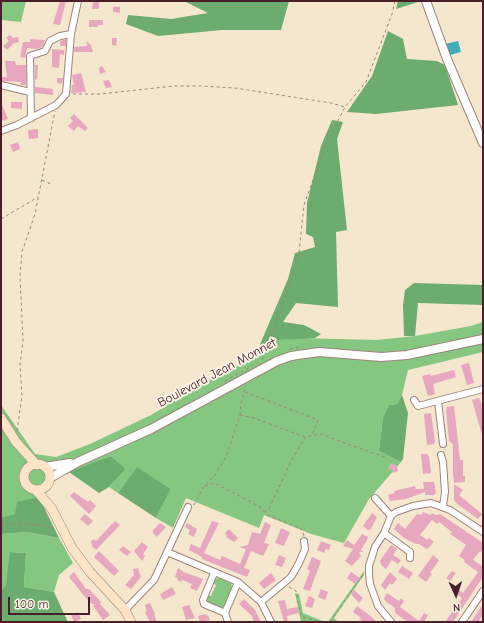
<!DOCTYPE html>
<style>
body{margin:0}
#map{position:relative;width:484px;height:623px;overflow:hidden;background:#f4e7cd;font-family:"Comic Neue",sans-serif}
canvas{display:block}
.frame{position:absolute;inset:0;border:2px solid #4a1f2b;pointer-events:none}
.north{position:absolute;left:436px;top:575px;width:40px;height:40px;-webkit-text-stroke:3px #fcf5e5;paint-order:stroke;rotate:177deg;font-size:11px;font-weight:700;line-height:16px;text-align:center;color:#4a1f2b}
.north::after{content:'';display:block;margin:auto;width:14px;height:18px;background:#4a1f2b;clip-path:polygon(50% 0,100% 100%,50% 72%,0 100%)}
.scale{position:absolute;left:8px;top:597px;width:82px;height:18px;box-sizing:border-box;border:2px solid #4a1f2b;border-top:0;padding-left:5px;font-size:12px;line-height:14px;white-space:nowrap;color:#4a1f2b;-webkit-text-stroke:3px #fcf5e5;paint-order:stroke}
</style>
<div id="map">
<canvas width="484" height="623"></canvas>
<div class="frame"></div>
<div class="north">N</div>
<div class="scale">100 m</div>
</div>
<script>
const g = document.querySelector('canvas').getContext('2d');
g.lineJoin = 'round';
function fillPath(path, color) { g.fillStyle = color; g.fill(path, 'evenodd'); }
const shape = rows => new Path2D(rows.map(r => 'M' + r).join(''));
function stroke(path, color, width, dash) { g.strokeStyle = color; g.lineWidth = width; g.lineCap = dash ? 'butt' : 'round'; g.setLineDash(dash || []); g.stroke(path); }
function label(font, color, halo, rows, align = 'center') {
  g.font = font + ' "Comic Neue",sans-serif'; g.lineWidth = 4; g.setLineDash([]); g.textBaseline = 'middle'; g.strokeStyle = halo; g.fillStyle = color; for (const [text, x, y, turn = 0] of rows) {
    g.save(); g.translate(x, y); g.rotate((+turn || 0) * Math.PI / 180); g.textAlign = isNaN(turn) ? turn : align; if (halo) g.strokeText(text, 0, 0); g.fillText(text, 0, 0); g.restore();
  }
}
fillPath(shape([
 [1,1,26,1,21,22,1,20,1,28],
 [483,322,483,352,408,370,402,395,397,404,389,405,383,417,379,451,401,462,369,499,344,543,311,534,264,515,259,528,186,498,173,528,156,518,171,489,137,468,118,493,109,487,126,469,111,456,54,479,46,493,16,514,1,517,1,405,35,454,56,457,90,444,151,415,209,380,262,353,279,340,301,338,377,340,415,336,471,326],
 [27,532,59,538,73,563,59,575,54,592,24,587,26,553,11,552,6,584,1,591,1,534],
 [364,571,364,575,334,618,338,622,328,622],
 [219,578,231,583,232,588,225,606,221,608,207,602,206,598,207,595,211,596,216,585,213,583,215,579],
 [295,593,299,594,303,613,325,622,301,622]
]), '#85c780');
fillPath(shape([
 [184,1,289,1,281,30,222,30,158,36,126,24,128,15,171,19,208,13],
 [398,1,421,1,396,9],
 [388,31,403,39,407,59,437,61,445,65,458,105,376,114,347,112,372,76],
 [332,120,343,122,337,139,347,230,336,232,338,307,296,303,283,322,304,325,321,334,315,338,279,340,262,353,258,349,288,279,295,253,315,247,313,237,306,234,307,203,321,146],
 [414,283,483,285,483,305,418,303,415,336,404,336,403,305,405,290],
 [402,395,408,413,403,459,401,462,379,451,383,417,389,405,397,404],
 [111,456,126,469,109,487,99,493,69,472],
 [137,467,171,489,156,518,118,493],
 [39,497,59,538,27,532,1,534,1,517,15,514,17,502],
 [10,552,26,553,24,587,54,592,68,622,1,622,1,591,6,584]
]), '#6cac6e');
fillPath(shape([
 [458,41,461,52,450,55,445,44]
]), '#3dadb9');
fillPath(shape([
 [60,1,66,1,60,25,53,24],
 [93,1,99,1,99,9,92,9],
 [113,7,120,7,120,13,113,12],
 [89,20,103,20,103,25,98,25,97,27,89,27],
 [10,35,13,38,18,37,19,42,14,43,7,50,3,46,9,41,6,38],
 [112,38,117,38,116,46,112,45],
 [30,39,45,40,42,47,37,49,27,48,25,58,20,57,23,42,30,42],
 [66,39,66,46,60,46,60,41],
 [86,41,91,45,93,52,74,52,74,47,87,46],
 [52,49,64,50,64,55,60,54,59,68,52,67],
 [5,61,15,61,16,65,26,65,26,85,20,85,22,82,1,81,1,77,7,77],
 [35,65,38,65,37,80,35,79],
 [102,66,106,72,100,74,99,68],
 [81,73,86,92,71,93,72,85,74,85,72,75],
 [57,78,63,78,62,84,57,83],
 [109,80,112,87,106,88,103,81],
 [35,87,53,89,53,95,35,93],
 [1,102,8,119,3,121,1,118],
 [11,102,22,102,22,109,11,108],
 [74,114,88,128,85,131,78,126,74,131,68,126,73,121,70,118],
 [38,129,38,138,29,139,28,130],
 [18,142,20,149,13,152,10,145],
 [469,363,474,383,467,385,461,365],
 [454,370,456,377,433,384,435,394,428,396,422,376,430,374,431,376],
 [479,398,483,407,483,435,482,435,472,400],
 [454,406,460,460,463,460,463,476,465,476,465,482,454,483,453,474,453,444,449,441,446,410,447,407],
 [431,413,435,441,434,444,427,445,424,414],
 [421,454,427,454,429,456,431,473,423,474],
 [391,463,397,466,398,471,393,473,392,470,388,469],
 [423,482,434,482,436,493,434,495,425,495,425,492,406,499,390,501,388,495,395,493,394,491,415,486,416,489,424,489],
 [454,484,463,490,459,495,482,514,478,519,456,503,454,500],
 [74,492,88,502,90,500,96,506,89,514,70,496],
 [423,512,430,515,432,513,436,515,440,514,483,543,483,553,480,551,473,560,482,566,483,565,483,577,453,622,445,622,462,598,457,594,459,590,463,593,478,572,464,562,465,560,459,556,466,545,450,534,452,532,439,522,437,524,432,520,420,535,427,540,429,538,434,542,427,549,419,544,416,544,404,538,394,529,398,523,405,529,417,514,421,515],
 [372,513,377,517,371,529,368,530,363,526],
 [85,514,93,521,88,526,80,519],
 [115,521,120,525,96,550,92,546,91,541,94,539,96,541],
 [212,521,219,523,204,553,220,560,222,556,240,564,246,549,239,547,248,545,252,532,260,534,265,522,271,525,264,543,269,544,263,556,251,551,244,568,250,570,247,577,202,559,202,557,189,550,191,544,200,548],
 [160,523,166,527,157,537,153,533,153,530],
 [187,523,197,529,194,537,188,534,190,530,185,527],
 [281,528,290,532,284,546,275,543],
 [229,529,238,538,234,542,226,537,227,536,225,533],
 [362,534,368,537,367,540,361,550,363,552,359,552,361,556,352,566,345,561,353,549,343,546,347,540,354,545],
 [321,541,331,545,329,550,326,549,324,553,317,550],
 [142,542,148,547,143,554,145,556,142,561,134,551],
 [391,545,397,549,393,555,401,560,398,564,392,560,386,569,381,565,380,561],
 [123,546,131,552,127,556,119,550],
 [99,551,119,571,114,576,94,557],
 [279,555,286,558,282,567,275,565],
 [433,555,439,560,430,573,432,574,426,582,418,576],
 [312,557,321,561,310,591,303,589,310,571,307,569],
 [402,566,413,573,409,579,398,572],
 [138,568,141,577,131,589,125,585,134,575,133,569],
 [178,568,183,571,183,572,203,579,197,591,190,588,192,584,182,580,181,582,177,580,178,578,175,577],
 [452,571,456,573,450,581,446,578],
 [74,572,86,589,89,589,101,602,100,604,110,615,103,620,93,606,95,604,92,604,85,597,69,577],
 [351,572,360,578,355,584,347,578],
 [390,572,397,579,392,585,390,583,385,590,381,585],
 [271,573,276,580,264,589,259,583],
 [172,587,176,594,163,600,160,594],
 [321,589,328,592,325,600,318,597],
 [354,590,363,598,359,603,351,594],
 [387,593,399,601,401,598,404,601,400,607,419,621,424,613,428,615,424,622,408,622,395,613,395,608,385,601,384,598],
 [309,596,315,599,312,608,305,606],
 [244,599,255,610,261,622,254,622,252,616,239,604],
 [285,600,287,609,298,607,299,613,287,616,288,622,284,622,278,601],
 [150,603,155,614,154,615,157,622,150,622,145,612,147,611,145,605],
 [483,604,483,615,478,622,471,622],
 [189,605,195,618,186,620,182,607],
 [357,606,368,614,377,622,363,622,359,619,361,618,353,612],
 [78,612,81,619,74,622,71,615],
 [205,614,208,616,210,620,200,622,198,616]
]), '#e7a7be');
const minor = shape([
 [1,85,30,92],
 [31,118,30,56,45,51,50,41,60,36,71,34],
 [1,131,17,125,56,105,66,94,71,34,78,1],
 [414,400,418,406,483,389],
 [438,401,443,444],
 [441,455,443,462,445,492,443,506],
 [375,498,391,516],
 [384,533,410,552,410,558],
 [167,552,238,582,261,602,271,622],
 [214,573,203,600,204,604,225,613],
 [261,602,291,577,299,563,305,549,304,541],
 [125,610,154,580,188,507],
 [228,622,225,613,238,582],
 [391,622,378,606,370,584,369,574,369,566,375,547,384,533,391,516,396,512,413,506,431,503,450,510,483,532],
 [462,622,483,591]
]);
const tertiary = shape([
 [426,1,447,59,483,143],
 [45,467,70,463],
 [50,478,78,462,151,429,277,361,291,356,319,352,381,357,407,355,483,339]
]);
const secondary = shape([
 [1,418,16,442,37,465],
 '24 477a13 13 0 1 1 26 0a13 13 0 1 1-26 0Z',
 [36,490,52,509,72,548,90,572,125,610,131,622]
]);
stroke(minor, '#9f837c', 8);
stroke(tertiary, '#9f837c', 10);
stroke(secondary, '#9f837c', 10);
stroke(shape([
 [73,94,100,94,174,86,201,86,235,88,331,103,345,107],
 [42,180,51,184],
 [1,219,38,197],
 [290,349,300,347],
 [262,360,298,262,304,205,320,161,328,140,345,107,366,82,392,14,395,1],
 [225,381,261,361],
 [245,392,318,420,312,435],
 [240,415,254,418,305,437,320,434,387,458],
 [17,431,22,396,20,365,23,341,20,276,22,252,35,214,55,111],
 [205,486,214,483,220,486,259,506,267,515,302,529,304,536],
 [194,505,204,486,215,475,226,457,240,415,241,403,246,385],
 [264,512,269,509,291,461,305,438],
 [1,525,18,524,38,525,53,528],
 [289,587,296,591,301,616,319,622],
 [330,622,363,575]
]), '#9f837c', 1, [3, 3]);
stroke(minor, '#fff', 6);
stroke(tertiary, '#fff', 8);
stroke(secondary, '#fee4c6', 9);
label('13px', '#4a1f2b', '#fcf5e5', [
 ["Boulevard Jean Monnet",217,373,-28]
]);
</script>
